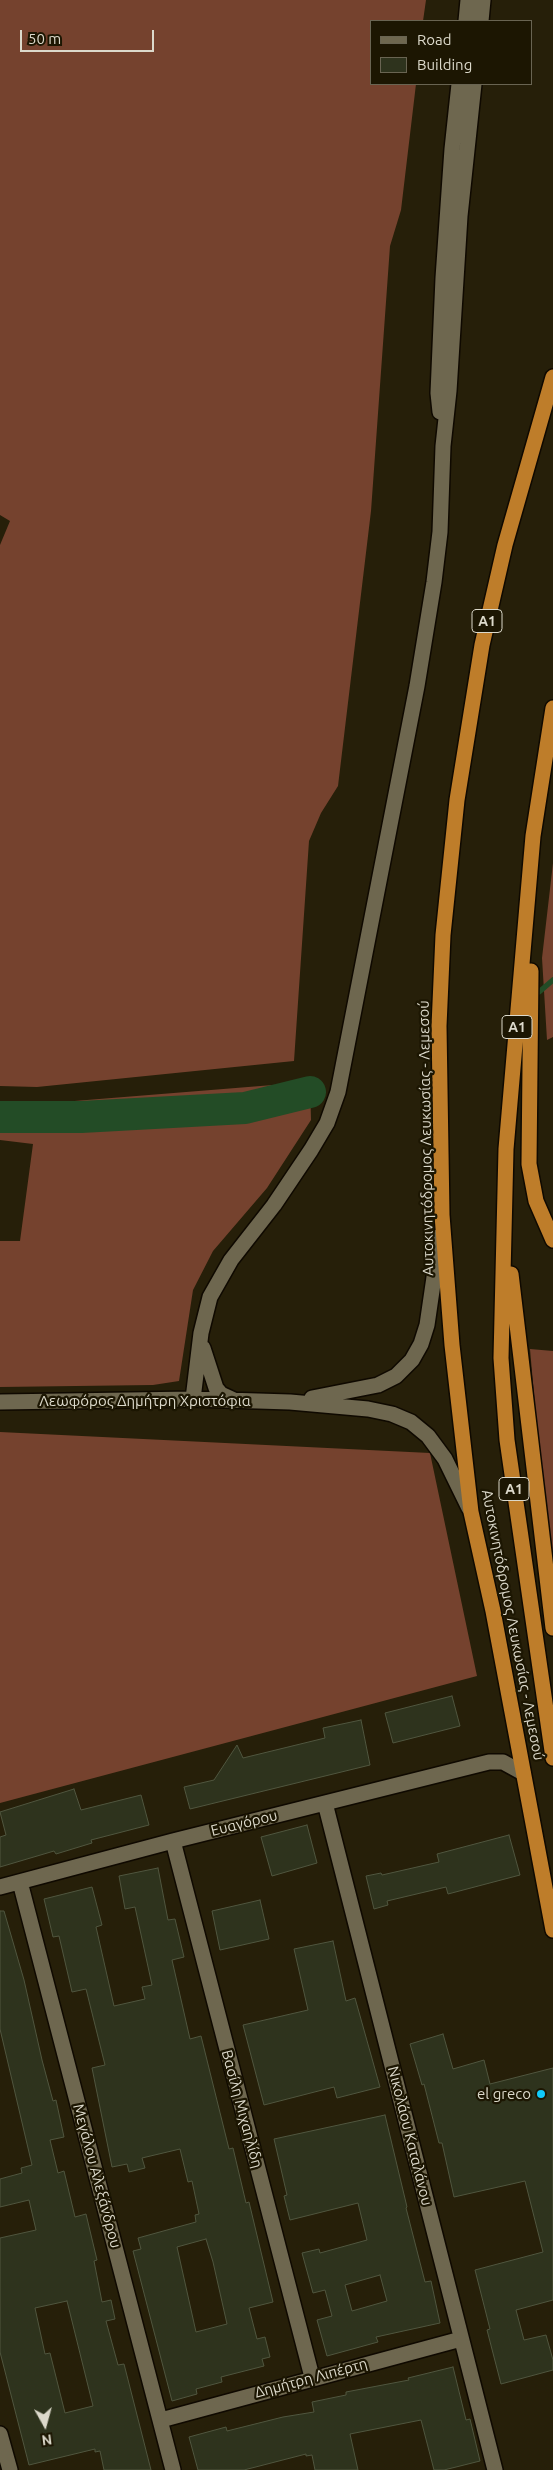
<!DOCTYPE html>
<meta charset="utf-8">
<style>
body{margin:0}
#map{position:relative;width:553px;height:2470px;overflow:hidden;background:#261f09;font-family:Ubuntu,sans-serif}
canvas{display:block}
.legend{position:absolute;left:370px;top:20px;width:162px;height:65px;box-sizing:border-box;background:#1c1602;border:1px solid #696452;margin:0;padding:6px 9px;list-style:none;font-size:15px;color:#dcd9cb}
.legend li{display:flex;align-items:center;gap:10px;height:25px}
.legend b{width:25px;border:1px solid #696452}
.north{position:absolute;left:20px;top:2400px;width:50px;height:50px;-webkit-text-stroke:4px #1c1602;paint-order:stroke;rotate:173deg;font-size:14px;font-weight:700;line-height:20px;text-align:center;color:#dcd9cb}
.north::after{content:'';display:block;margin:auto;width:18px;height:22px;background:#dcd9cb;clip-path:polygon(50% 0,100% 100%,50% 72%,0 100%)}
.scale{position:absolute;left:20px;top:30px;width:134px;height:22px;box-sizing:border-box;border:2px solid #dcd9cb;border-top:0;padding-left:6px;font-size:15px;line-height:18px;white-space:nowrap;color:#dcd9cb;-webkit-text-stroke:4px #1c1602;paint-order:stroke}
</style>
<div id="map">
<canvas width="553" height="2470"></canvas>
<ul class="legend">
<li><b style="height:6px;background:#6e674f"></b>Road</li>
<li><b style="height:14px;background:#2e331d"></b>Building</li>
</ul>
<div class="north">N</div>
<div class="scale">50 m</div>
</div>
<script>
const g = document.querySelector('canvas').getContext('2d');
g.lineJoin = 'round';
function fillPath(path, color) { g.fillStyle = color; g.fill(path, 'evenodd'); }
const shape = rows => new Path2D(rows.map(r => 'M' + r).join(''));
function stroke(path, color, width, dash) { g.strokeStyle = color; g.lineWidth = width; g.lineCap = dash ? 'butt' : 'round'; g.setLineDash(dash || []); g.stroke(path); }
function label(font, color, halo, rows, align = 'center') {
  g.font = font + ' Ubuntu,sans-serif'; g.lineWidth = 4.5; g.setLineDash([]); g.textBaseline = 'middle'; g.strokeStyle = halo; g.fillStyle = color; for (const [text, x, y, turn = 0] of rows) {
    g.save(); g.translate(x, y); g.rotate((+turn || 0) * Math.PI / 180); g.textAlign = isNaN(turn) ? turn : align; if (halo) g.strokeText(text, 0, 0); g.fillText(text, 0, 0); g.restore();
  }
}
fillPath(shape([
 [0,0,426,0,423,21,372,21,372,84,416,84,401,210,390,246,371,511,338,786,321,813,309,841,294,1061,37,1087,0,1086,0,545,10,521,0,515],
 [553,863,553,1037,547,1040,542,958],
 [310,1082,311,1120,267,1188,213,1251,193,1290,179,1381,153,1385,0,1387,0,1241,20,1241,33,1144,0,1140,0,1107],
 [530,1349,553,1351,553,1594,546,1531],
 [0,1432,430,1453,477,1676,0,1803]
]), '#75422e');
stroke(shape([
 [539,992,553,980]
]), '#234c26', 5.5);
stroke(shape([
 [0,1117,81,1117,245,1108,310,1092]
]), '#234c26', 32);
const building = shape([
 [452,1696,460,1726,393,1743,385,1713,452,1696],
 [361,1720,370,1765,190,1809,184,1787,214,1780,237,1745,243,1758,325,1738,323,1728,361,1720],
 [74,1789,81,1810,141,1795,149,1825,91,1840,92,1843,56,1854,54,1851,0,1867,0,1837,6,1835,0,1812,74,1789],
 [307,1825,317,1863,272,1876,261,1837,307,1825],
 [509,1835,520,1875,448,1894,446,1887,387,1901,388,1905,374,1909,366,1876,381,1873,382,1875,439,1862,437,1854,509,1835],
 [158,1868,168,1920,175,1919,184,1957,172,1960,190,2039,201,2036,229,2149,233,2148,246,2203,249,2202,273,2302,249,2308,257,2339,265,2337,270,2357,262,2359,264,2366,221,2377,222,2382,196,2389,197,2394,172,2401,133,2251,141,2249,138,2238,196,2222,195,2215,199,2214,192,2181,188,2182,180,2149,142,2158,145,2168,129,2172,127,2164,112,2167,92,2068,105,2065,86,1989,72,1992,59,1936,53,1937,44,1899,92,1887,102,1925,96,1927,114,2006,145,1999,142,1987,152,1985,135,1907,125,1909,119,1876,158,1868],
 [206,2239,213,2262,227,2324,196,2332,177,2247,206,2239],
 [260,1900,269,1939,220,1950,212,1911,260,1900],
 [0,1911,4,1911,24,1980,42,2060,53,2101,56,2100,64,2137,50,2140,58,2173,64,2171,75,2217,86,2214,97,2260,94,2261,102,2302,111,2300,115,2319,106,2321,118,2365,124,2364,151,2470,104,2470,100,2451,95,2452,95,2449,29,2465,0,2352,0,2238,36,2230,29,2200,0,2207,0,2179,22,2173,21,2168,32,2165,0,2029,0,1911],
 [67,2301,93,2406,65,2413,50,2353,45,2354,35,2308,67,2301],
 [333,1941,346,2001,355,1998,380,2087,337,2098,334,2087,264,2105,243,2025,308,2010,294,1949,333,1941],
 [443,2034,453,2069,484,2060,490,2084,553,2068,553,2300,516,2310,524,2340,546,2335,553,2360,553,2370,501,2384,487,2330,490,2329,475,2270,543,2252,525,2181,454,2197,442,2143,439,2143,424,2084,422,2085,410,2044,443,2034],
 [385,2115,407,2207,406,2208,425,2282,431,2281,440,2323,376,2337,378,2342,327,2356,317,2320,332,2316,325,2290,313,2293,302,2253,319,2249,320,2253,367,2240,358,2203,290,2220,284,2196,287,2195,274,2139,385,2115],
 [380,2275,387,2301,352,2311,345,2285,380,2275],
 [453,2367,466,2420,470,2419,480,2461,444,2470,434,2470,421,2420,350,2434,358,2470,315,2470,312,2455,306,2456,306,2454,244,2470,198,2470,189,2437,226,2427,227,2431,283,2417,314,2412,312,2402,346,2395,346,2392,409,2380,408,2378,453,2367]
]);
fillPath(building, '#2e331d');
stroke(building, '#50563f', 1);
const street = shape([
 [325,1803,495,2470],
 [173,1841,312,2377],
 [20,1882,173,2470],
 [0,1887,173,1841,489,1762,503,1762,523,1773],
 [161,2420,461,2339],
 [0,2434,10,2470]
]);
const secondary = shape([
 [466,21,468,0],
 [481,21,483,0],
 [440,412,438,393,443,278,452,149,459,84],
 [203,1348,216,1388,221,1394,234,1400],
 [312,1398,378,1385,396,1376,412,1360,421,1344,427,1325,440,1236],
 [193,1399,201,1333,210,1297,231,1260,274,1205,311,1150,327,1123,338,1092,417,686,434,582,440,532,443,446,449,391,460,216,474,84],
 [0,1402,193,1399,290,1402,368,1409,392,1414,411,1422,428,1436,445,1459,469,1508]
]);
const highway = shape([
 [553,377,505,545,482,645,457,800,443,935,439,1026,442,1215,452,1345,471,1512,493,1611,553,1930],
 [553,708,533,836,506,1149,501,1358,507,1440,553,1758],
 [531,971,529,1164,536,1201,553,1240],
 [511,1274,553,1628]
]);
stroke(street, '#0f0900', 18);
stroke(secondary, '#0f0900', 18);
stroke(highway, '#0f0900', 18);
stroke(street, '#6e674f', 15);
stroke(secondary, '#6e674f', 15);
stroke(highway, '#be7d2a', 15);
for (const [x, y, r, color] of [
 [541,2094,5,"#10cafa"]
]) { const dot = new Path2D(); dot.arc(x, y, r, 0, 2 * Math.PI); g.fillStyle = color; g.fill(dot); stroke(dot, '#1c1602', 2); }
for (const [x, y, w] of [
 [487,621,30],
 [517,1027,30],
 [514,1489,30]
]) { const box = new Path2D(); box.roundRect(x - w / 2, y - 11.5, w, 23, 4); g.fillStyle = '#1c1602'; g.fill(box); stroke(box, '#dcd9cb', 1); }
label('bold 14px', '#dcd9cb', null, [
 ["A1",487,621],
 ["A1",517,1027],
 ["A1",514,1489]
]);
label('15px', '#dcd9cb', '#1c1602', [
 ["Αυτοκινητόδρομος Λευκωσίας - Λεμεσού",426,1138,-91],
 ["Λεωφόρος Δημήτρη Χριστόφια",145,1401],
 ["Αυτοκινητόδρομος Λευκωσίας - Λεμεσού",513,1625,79],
 ["Ευαγόρου",244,1823,-14],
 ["Βασίλη Μιχαηλίδη",242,2109,75],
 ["Νικολάου Καταλάνου",410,2136,76],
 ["Μεγάλου Αλεξάνδρου",97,2176,75],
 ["Δημήτρη Λιπέρτη",311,2378,-15]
]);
label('15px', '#dcd9cb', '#1c1602', [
 ["el greco",531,2094]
], 'right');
</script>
